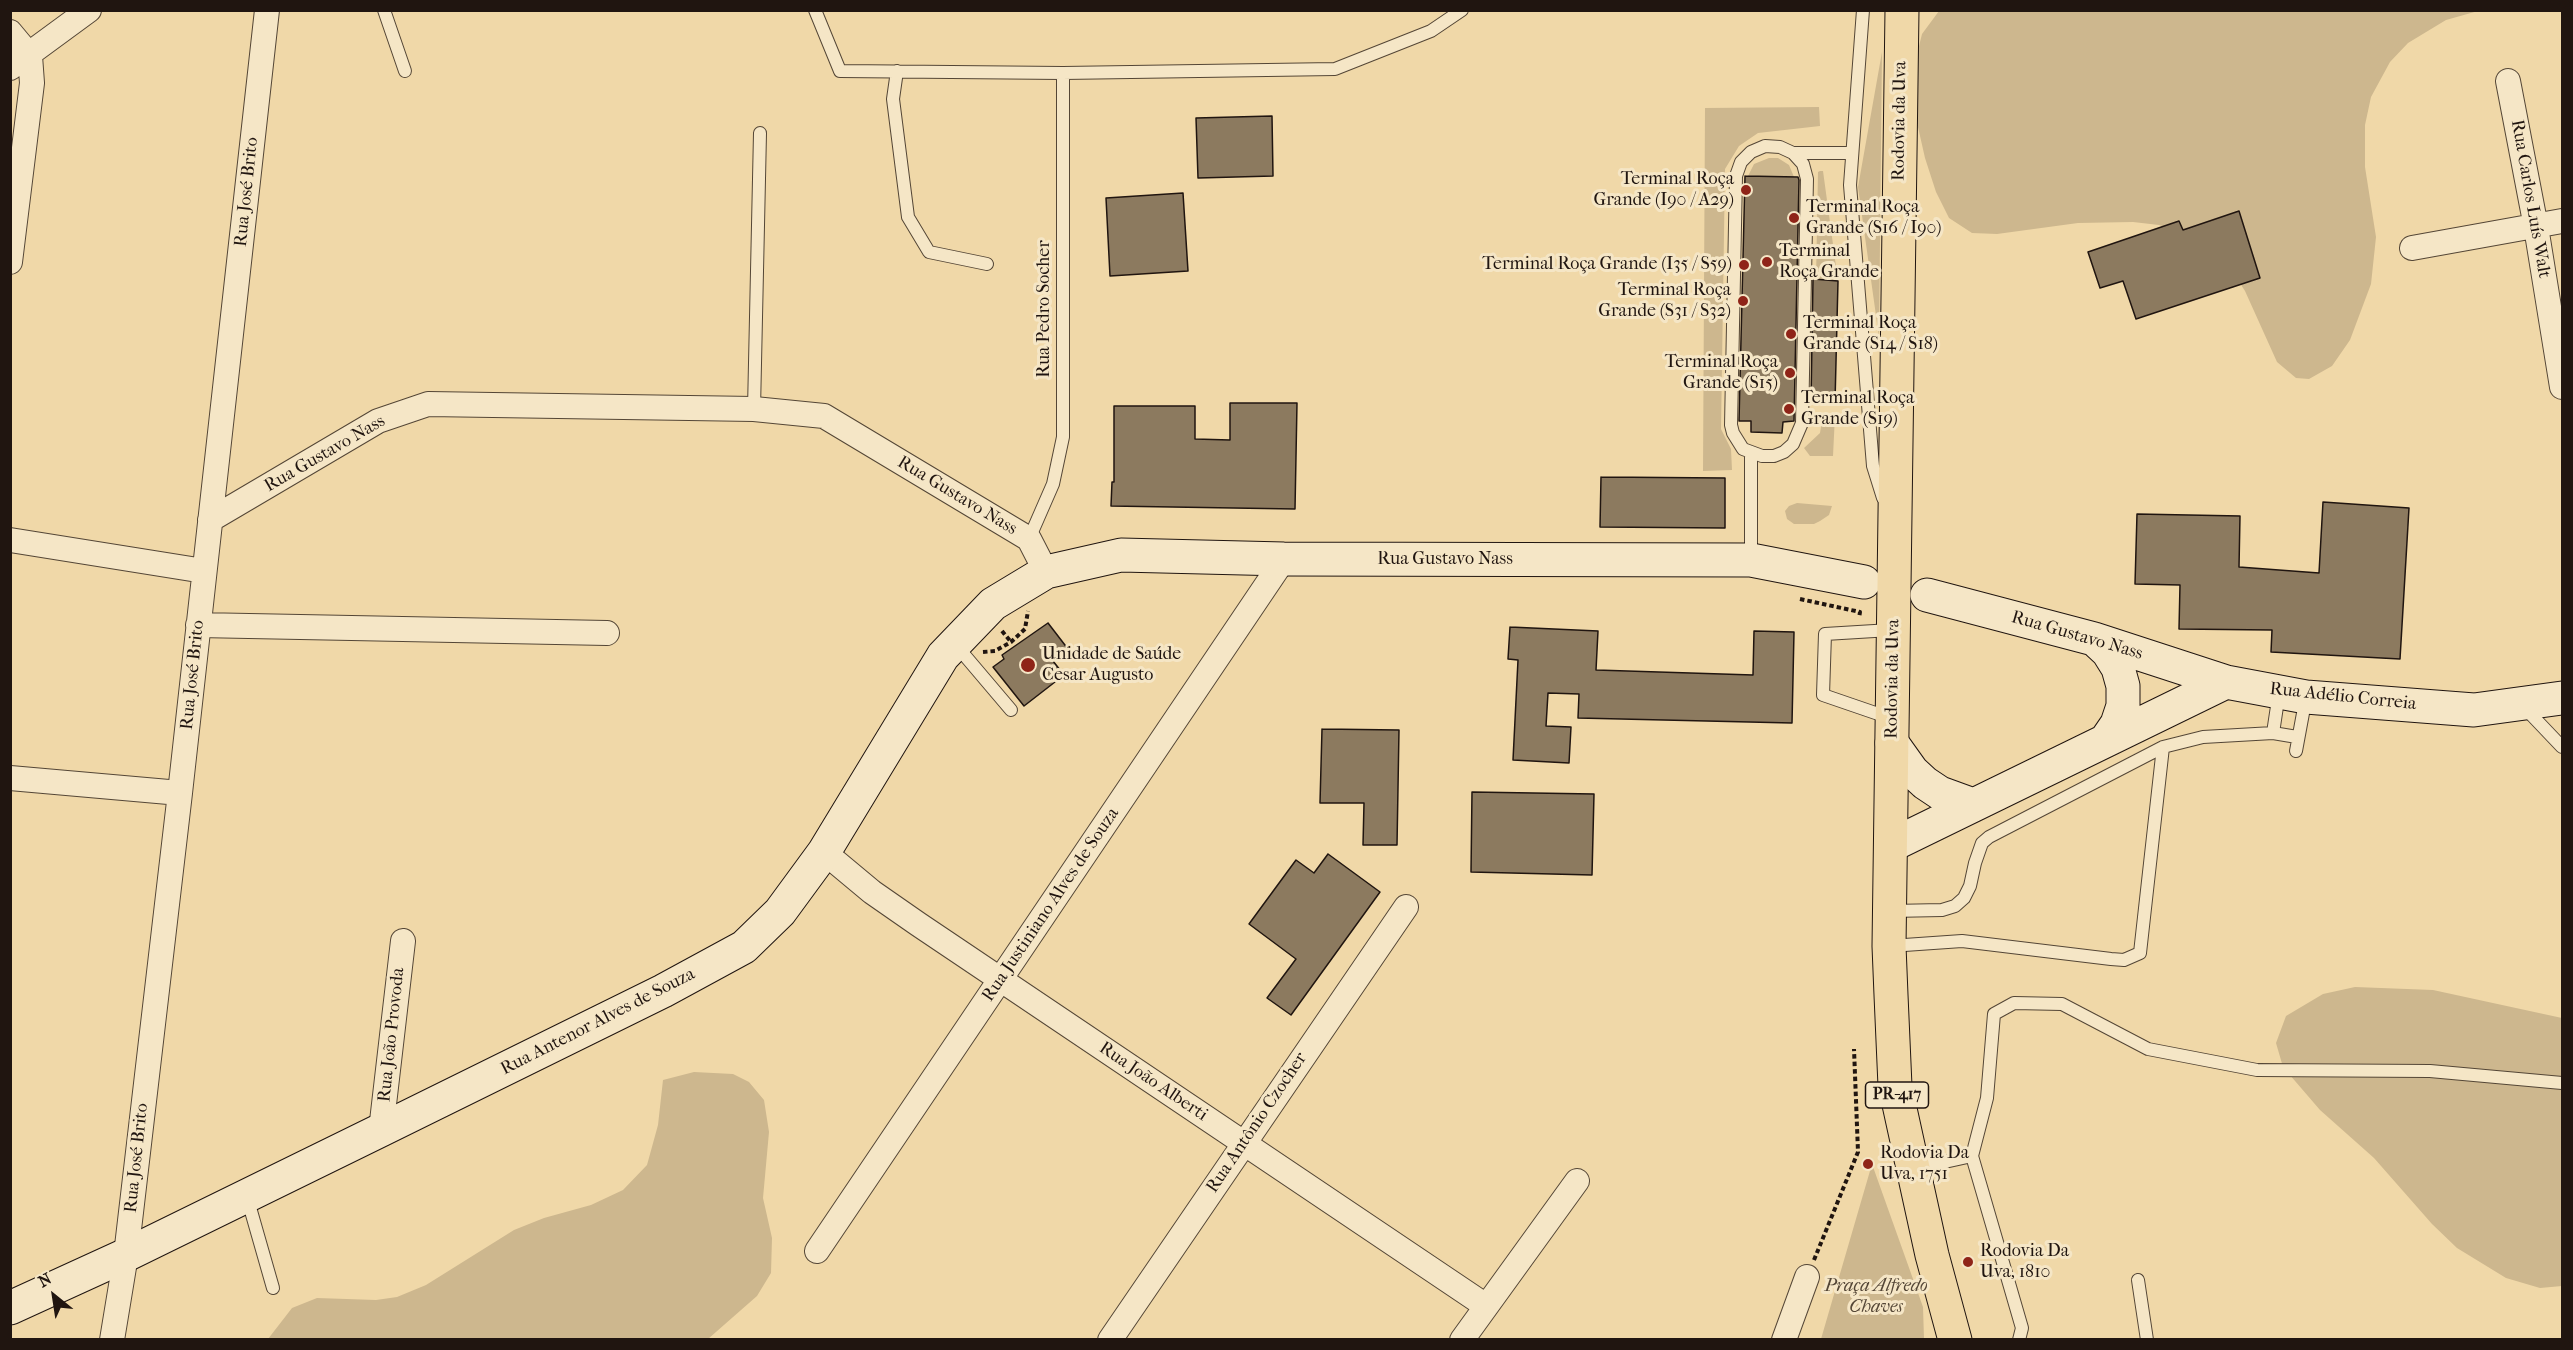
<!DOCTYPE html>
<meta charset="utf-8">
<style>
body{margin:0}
#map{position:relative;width:2573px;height:1350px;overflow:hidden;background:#f0d8a8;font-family:"IM FELL French Canon",serif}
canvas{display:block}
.frame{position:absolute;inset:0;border:12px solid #201510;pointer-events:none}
.north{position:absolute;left:24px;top:1266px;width:60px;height:60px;-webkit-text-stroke:4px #f5e6c6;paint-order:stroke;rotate:330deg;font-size:16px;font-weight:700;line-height:24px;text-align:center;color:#201510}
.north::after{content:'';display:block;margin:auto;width:21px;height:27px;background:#201510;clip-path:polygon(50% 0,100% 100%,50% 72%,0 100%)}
</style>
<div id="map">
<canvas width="2573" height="1350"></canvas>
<div class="frame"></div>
<div class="north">N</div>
</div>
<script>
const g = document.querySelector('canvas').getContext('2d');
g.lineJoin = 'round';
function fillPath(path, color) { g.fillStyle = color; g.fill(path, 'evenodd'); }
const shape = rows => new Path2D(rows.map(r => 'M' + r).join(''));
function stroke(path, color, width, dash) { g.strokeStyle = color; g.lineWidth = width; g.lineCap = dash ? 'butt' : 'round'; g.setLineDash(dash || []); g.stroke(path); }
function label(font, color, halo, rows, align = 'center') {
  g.font = font + ' "IM FELL French Canon",serif'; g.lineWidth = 6; g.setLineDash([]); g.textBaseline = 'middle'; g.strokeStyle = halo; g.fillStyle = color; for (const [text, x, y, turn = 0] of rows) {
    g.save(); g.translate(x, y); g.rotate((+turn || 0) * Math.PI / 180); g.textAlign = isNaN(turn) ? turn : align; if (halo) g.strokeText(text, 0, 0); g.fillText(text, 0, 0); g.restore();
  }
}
fillPath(shape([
 [1939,11,2478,11,2446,20,2408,43,2390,62,2371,97,2365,125,2365,167,2376,237,2371,284,2350,340,2332,366,2309,379,2296,378,2277,362,2245,291,2223,257,2201,239,2159,225,2133,222,2078,223,1997,234,1972,233,1949,218,1936,192,1925,158,1913,105,1911,78,1922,34],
 [1882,52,1879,337,1858,187],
 [1819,107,1820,126,1758,133,1739,146,1725,169,1721,429,1731,449,1732,470,1703,471,1705,108],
 [1769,158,1778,158,1789,165,1794,177,1748,176,1754,164],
 [1820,171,1823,171,1838,281,1816,280,1818,172],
 [1823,414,1835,415,1833,456,1810,456,1804,448,1820,433],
 [1797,503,1832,506,1829,515,1820,521,1814,524,1794,524,1787,519,1785,511,1789,506],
 [2355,987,2433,990,2562,1018,2562,1286,2540,1288,2506,1278,2457,1248,2432,1224,2374,1158,2320,1110,2283,1067,2276,1043,2286,1016,2323,994],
 [694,1072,733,1074,749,1082,764,1100,769,1132,763,1198,772,1238,771,1273,757,1296,708,1339,268,1339,292,1308,317,1298,376,1300,397,1297,426,1285,514,1230,544,1218,591,1205,623,1190,647,1165,658,1125,663,1080],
 [1872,1164,1923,1307,1924,1339,1821,1339]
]), '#cdb78e');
const building = shape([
 [1272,116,1273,176,1198,178,1196,118,1272,116],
 [1745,176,1798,177,1799,180,1794,421,1783,422,1782,433,1751,432,1751,421,1739,421,1745,176],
 [1183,193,1188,271,1110,276,1106,198,1183,193],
 [2239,211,2260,278,2136,319,2123,281,2100,288,2088,252,2179,221,2183,230,2239,211],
 [1813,279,1838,281,1835,402,1811,401,1813,279],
 [1230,403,1297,403,1295,509,1111,506,1112,482,1114,482,1114,406,1195,406,1195,439,1230,440,1230,403],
 [1601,477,1725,478,1725,528,1600,527,1601,477],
 [2323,502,2409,508,2400,659,2271,652,2272,630,2179,629,2180,585,2135,584,2137,514,2240,516,2239,567,2319,573,2323,502],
 [1048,623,1068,649,1053,661,1064,675,1024,706,993,667,1004,659,1002,655,1048,623],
 [1510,627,1598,631,1596,670,1753,675,1754,631,1794,632,1792,723,1578,718,1579,694,1548,693,1546,726,1571,727,1569,763,1513,760,1518,660,1508,659,1510,627],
 [1322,729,1399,730,1397,845,1363,845,1364,803,1320,803,1322,729],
 [1472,792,1594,794,1592,875,1471,872,1472,792],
 [1328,854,1380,892,1291,1015,1267,998,1296,959,1249,924,1296,860,1314,873,1328,854]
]);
fillPath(building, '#8c7a5f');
stroke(building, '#201510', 1.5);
const service = shape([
 [384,10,405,71],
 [815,10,840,71,1063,73,1335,69,1431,31,1462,10],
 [1863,10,1850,185,1873,466,1883,498],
 [897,71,893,99,908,217,929,252,987,264],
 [1765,146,1780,147,1793,153,1803,164,1807,179,1802,423,1793,444,1784,452,1774,456,1762,456,1743,449,1733,433,1731,425,1736,176,1741,162,1751,152,1765,146],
 [1793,153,1851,153],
 [754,409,760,133],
 [1029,539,1053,484,1063,437,1063,73],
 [1751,559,1751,453],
 [955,644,1011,710],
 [2523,706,2562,747],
 [1890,718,1823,695,1825,634,1891,630],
 [2273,733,2279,693],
 [2296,751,2306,697],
 [1891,911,1942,910,1955,906,1964,898,1970,886,1975,863,1982,843,1989,837,2163,747,2203,737,2273,733,2297,737],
 [1890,946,1962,941,2111,959,2124,960,2140,953,2163,747],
 [1972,1156,2022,1328,2019,1340],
 [1913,1169,1972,1156,1987,1098,1994,1014,2014,1003,2062,1004,2148,1049,2257,1070,2430,1071,2562,1083],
 [247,1197,273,1288],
 [2138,1280,2147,1340]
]);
const minor = shape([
 [10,32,30,56,32,83,10,262],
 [10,68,89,10],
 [2508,81,2536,227,2562,387],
 [2412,248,2562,221],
 [210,520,378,421,428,404,754,409,824,416,1029,539,1046,572],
 [10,540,204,571],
 [198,625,607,633],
 [10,778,180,793],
 [824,852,872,892,918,924,1486,1306],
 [381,1130,403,941],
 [817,1251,1284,559],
 [112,1340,126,1255,180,793,267,10],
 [1110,1340,1406,907],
 [1462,1340,1577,1181],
 [1784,1340,1807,1277]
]);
const secondary = shape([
 [1927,595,2094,639,2226,682,2306,697,2474,710,2562,698],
 [2094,639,2108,652,2118,668,2123,686,2123,706,2117,724,2106,740],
 [1892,743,1912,771,1925,783,1940,793,1973,805],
 [1892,845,2226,682],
 [10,1308,126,1255,381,1130,663,991,744,947,780,912,824,852,943,656,993,604,1046,572,1121,555,1284,559,1751,560,1864,582]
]);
const trunk = shape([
 [1902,10,1889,946,1891,995,1895,1086,1932,1255,1955,1340]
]);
stroke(service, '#544636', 14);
stroke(minor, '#544636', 26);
stroke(secondary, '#201510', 35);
stroke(trunk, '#201510', 35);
stroke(shape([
 [1800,599,1860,612,1859,618],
 [1002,631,1011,642],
 [983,652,995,651,1011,642,1025,629,1028,611],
 [1814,1260,1858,1152,1854,1049]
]), '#201510', 4, [4.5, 3]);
stroke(service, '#f5e6c6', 12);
stroke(minor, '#f5e6c6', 24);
stroke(secondary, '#f5e6c6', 33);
stroke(trunk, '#f0d8a8', 33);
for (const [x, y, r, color] of [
 [1746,190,6,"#8f2418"],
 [1794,218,6,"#8f2418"],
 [1767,262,6,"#8f2418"],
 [1744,265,6,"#8f2418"],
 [1743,301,6,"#8f2418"],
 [1791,334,6,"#8f2418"],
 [1790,373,6,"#8f2418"],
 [1789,409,6,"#8f2418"],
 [1028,665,8,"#8f2418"],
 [1868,1164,6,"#8f2418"],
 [1968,1262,6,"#8f2418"]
]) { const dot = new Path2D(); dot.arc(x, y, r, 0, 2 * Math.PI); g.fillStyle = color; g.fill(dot); stroke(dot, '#f5e6c6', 2); }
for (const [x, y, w] of [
 [1897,1095,63]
]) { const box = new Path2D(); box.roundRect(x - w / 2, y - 13, w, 26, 4.5); g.fillStyle = '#f5e6c6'; g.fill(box); stroke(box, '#201510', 1.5); }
label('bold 16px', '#201510', null, [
 ["PR-417",1897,1095]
]);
label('18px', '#201510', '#f5e6c6', [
 ["Rodovia da Uva",1900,121,-89],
 ["Rua José Brito",247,192,-84],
 ["Rua Carlos Luís Walt",2530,199,80],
 ["Rua Pedro Socher",1045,309,-90],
 ["Rua Gustavo Nass",325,454,-30],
 ["Rua Gustavo Nass",957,496,31],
 ["Rua Gustavo Nass",1445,560],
 ["Rua Gustavo Nass",2077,636,16],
 ["Rua José Brito",193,675,-84],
 ["Rodovia da Uva",1893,679,-89],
 ["Rua Adélio Correia",2343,697,6],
 ["Rua Justiniano Alves de Souza",1051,905,-56],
 ["Rua Antenor Alves de Souza",598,1022,-27],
 ["Rua João Provoda",392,1035,-84],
 ["Rua João Alberti",1153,1082,34],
 ["Rua Antônio Czocher",1257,1123,-56],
 ["Rua José Brito",137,1158,-84]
]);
label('18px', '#201510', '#f5e6c6', [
 ["Terminal Roça",1734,180,"right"],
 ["Grande (I90 / A29)",1734,201,"right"],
 ["Terminal Roça",1806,208],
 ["Grande (S16 / I90)",1806,229],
 ["Terminal",1779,252],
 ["Roça Grande",1779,273],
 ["Terminal Roça Grande (I35 / S59)",1732,265,"right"],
 ["Terminal Roça",1731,291,"right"],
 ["Grande (S31 / S32)",1731,312,"right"],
 ["Terminal Roça",1803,324],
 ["Grande (S14 / S18)",1803,345],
 ["Terminal Roça",1778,363,"right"],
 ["Grande (S15)",1778,384,"right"],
 ["Terminal Roça",1801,399],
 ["Grande (S19)",1801,420],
 ["Unidade de Saúde",1042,655],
 ["Cesar Augusto",1042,676],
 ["Rodovia Da",1880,1154],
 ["Uva, 1751",1880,1175],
 ["Rodovia Da",1980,1252],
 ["Uva, 1810",1980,1273]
], 'left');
label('italic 18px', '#544636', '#f5e6c6', [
 ["Praça Alfredo",1876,1287],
 ["Chaves",1876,1308]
]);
</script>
